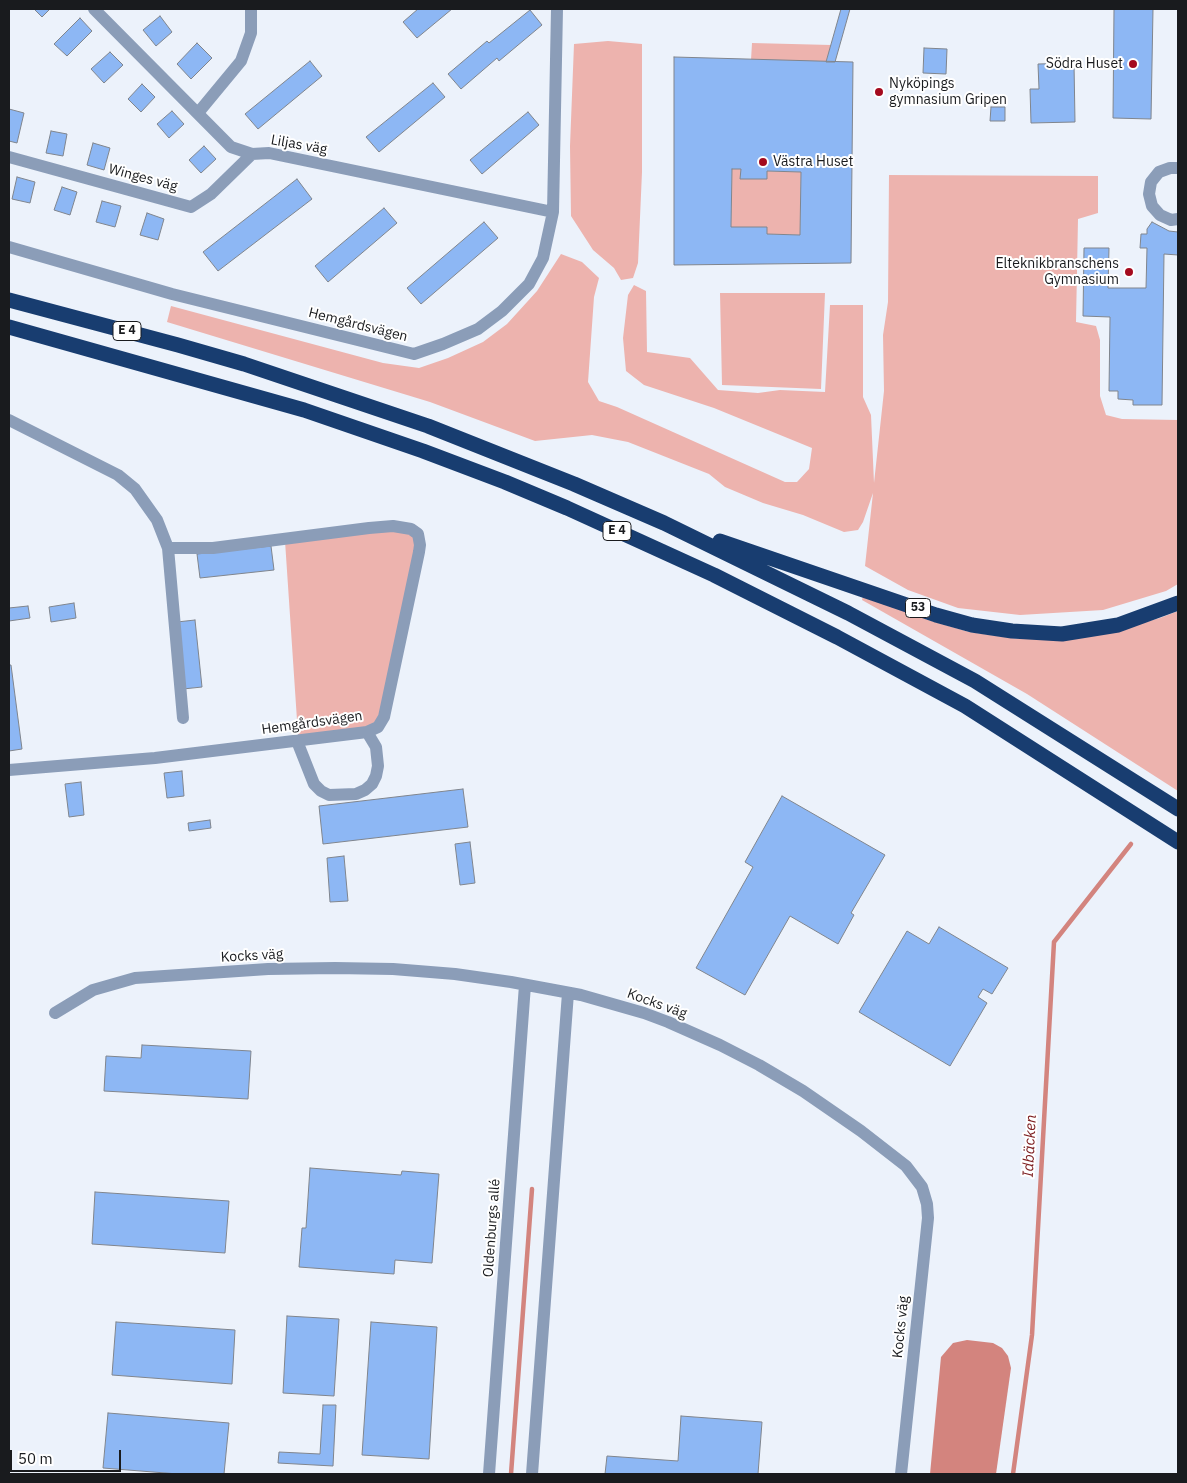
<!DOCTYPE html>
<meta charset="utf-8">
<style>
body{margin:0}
#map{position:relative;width:1187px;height:1483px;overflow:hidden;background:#ecf2fb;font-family:"IBM Plex Sans",sans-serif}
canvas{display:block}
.frame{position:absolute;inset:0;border:10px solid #191b1e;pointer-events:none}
.scale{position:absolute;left:10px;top:1450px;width:111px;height:22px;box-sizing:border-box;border:2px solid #191b1e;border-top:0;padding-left:6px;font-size:15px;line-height:18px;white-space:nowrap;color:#191b1e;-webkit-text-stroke:4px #fff;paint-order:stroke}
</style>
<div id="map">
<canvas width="1187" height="1483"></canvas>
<div class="frame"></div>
<div class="scale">50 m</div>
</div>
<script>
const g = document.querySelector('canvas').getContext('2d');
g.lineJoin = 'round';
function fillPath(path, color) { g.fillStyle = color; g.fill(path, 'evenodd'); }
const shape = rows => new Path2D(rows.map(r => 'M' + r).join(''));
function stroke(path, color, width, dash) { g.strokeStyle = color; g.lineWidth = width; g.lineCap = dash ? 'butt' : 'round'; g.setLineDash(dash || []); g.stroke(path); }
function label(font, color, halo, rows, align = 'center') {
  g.font = font + ' "IBM Plex Sans",sans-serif'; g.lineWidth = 4; g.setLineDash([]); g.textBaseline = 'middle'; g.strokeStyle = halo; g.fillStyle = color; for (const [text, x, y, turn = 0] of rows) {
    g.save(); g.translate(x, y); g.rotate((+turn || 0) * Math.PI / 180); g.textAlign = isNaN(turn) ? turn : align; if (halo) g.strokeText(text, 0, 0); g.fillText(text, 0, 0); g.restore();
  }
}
fillPath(shape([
 [608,41,642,44,642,172,638,263,633,278,621,280,614,268,593,250,571,216,570,146,574,44],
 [752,43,831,45,826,62,751,60],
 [732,169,741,169,741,179,767,179,767,171,801,172,800,235,767,234,767,227,731,227],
 [889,175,1098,176,1098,213,1078,219,1076,322,1096,326,1100,340,1100,396,1106,415,1122,419,1178,420,1178,584,1166,591,1103,610,1020,615,958,608,908,590,865,566,873,493,863,522,858,530,844,532,803,515,763,503,725,487,709,474,628,442,592,435,535,441,430,402,167,322,171,306,383,363,419,368,448,358,483,342,507,324,537,291,561,254,582,262,599,278,594,297,588,382,599,401,617,407,785,482,797,482,809,469,812,448,714,408,644,385,626,371,623,338,628,295,634,285,646,291,647,352,690,358,718,390,758,393,780,390,825,392,830,305,863,305,863,397,871,415,874,483,884,391,883,335,888,302],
 [720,293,825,293,821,389,722,385],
 [372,530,410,533,417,539,381,714,371,727,298,735,285,541],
 [863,596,928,620,969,632,1019,639,1062,639,1118,630,1160,618,1178,611,1178,791,1027,694,862,600]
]), '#edb3ae');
fillPath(shape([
 [967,1340,993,1343,1002,1348,1008,1356,1011,1368,996,1474,930,1474,941,1357,953,1343]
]), '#d3847e');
stroke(shape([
 [511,1474,532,1189],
 [1013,1474,1032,1335,1054,942,1131,844]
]), '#d3847e', 4.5);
const building = shape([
 [34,9,50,9,42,17,34,9],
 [418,9,452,9,417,38,403,22,418,9],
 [841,9,850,9,835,62,826,62,841,9],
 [1114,9,1153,9,1151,119,1113,118,1114,9],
 [530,10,542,25,499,61,497,58,461,89,448,74,487,41,489,43,530,10],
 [160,16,172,32,156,46,143,30,160,16],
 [80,18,92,31,67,56,54,44,80,18],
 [197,43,212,58,191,79,177,64,197,43],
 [924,48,947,49,946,74,923,73,924,48],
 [110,52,123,65,104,83,91,69,110,52],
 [674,57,853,62,851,263,674,265,674,57],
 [732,169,741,169,740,179,767,179,767,171,801,172,800,235,767,234,767,227,731,227,732,169],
 [310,61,322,76,258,129,245,114,310,61],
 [1074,63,1075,122,1031,123,1030,89,1039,89,1038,64,1074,63],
 [433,83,445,97,379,152,366,137,433,83],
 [142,84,155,97,141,112,128,99,142,84],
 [991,107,1005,107,1005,121,990,121,991,107],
 [9,109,24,113,17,143,9,141,9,109],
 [172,111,184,124,169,138,157,124,172,111],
 [528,112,539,125,482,174,470,160,528,112],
 [51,131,67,134,63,156,46,153,51,131],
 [93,143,110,148,104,170,87,165,93,143],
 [204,146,216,159,201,173,189,160,204,146],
 [17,177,35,182,30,203,12,199,17,177],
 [297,179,312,199,218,271,203,252,297,179],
 [62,187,77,192,70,215,54,210,62,187],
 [102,201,121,206,115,227,96,222,102,201],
 [384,208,397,223,328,282,315,266,384,208],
 [147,213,164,219,158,240,140,235,147,213],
 [484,222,498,238,421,304,407,288,484,222],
 [1152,222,1169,231,1178,232,1178,255,1164,254,1162,405,1133,405,1133,400,1118,399,1118,391,1109,391,1110,317,1083,316,1084,248,1109,248,1108,288,1146,288,1147,248,1140,248,1141,234,1147,234,1147,229,1152,222],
 [271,546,274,570,200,578,197,554,271,546],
 [74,603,76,618,51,622,49,607,74,603],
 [28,606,30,618,9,621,9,608,28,606],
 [195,620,202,687,183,689,177,622,195,620],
 [9,665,11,665,22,749,9,751,9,665],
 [182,771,184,796,167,798,164,773,182,771],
 [81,782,84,815,69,817,65,784,81,782],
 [463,789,468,827,323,844,319,806,463,789],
 [782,796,885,855,851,913,854,915,838,944,790,916,745,995,696,968,753,867,745,862,782,796],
 [210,820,211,828,189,831,188,823,210,820],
 [470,842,475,883,460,885,455,844,470,842],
 [344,856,348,901,330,902,327,858,344,856],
 [939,927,1008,968,992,994,983,989,978,997,987,1003,950,1066,859,1012,907,931,929,944,939,927],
 [142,1045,251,1051,248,1099,104,1091,106,1056,141,1058,142,1045],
 [310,1168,401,1175,402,1171,439,1174,432,1263,395,1260,394,1274,299,1267,302,1228,306,1228,310,1168],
 [95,1192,229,1201,225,1253,92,1244,95,1192],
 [287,1316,339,1319,334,1396,283,1393,287,1316],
 [116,1322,235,1330,232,1384,112,1375,116,1322],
 [371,1322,437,1327,429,1459,362,1455,371,1322],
 [323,1405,336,1405,333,1466,278,1463,279,1452,320,1454,323,1405],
 [108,1413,229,1423,224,1474,178,1474,103,1468,108,1413],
 [681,1416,762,1422,758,1474,605,1474,607,1456,678,1461,681,1416]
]);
fillPath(building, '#8db7f4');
stroke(building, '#80858d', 1);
stroke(shape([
 [94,9,231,147,252,154,269,153,553,212],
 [198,113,241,61,251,33,251,9],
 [9,157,191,207,211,194,252,154],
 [1178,168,1170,168,1159,172,1151,182,1149,194,1152,206,1160,215,1171,220,1178,219],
 [9,247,172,294,414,354,443,344,478,329,502,311,529,284,543,258,553,212,557,9],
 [9,420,118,475,135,489,157,520,168,548,183,718],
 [297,741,314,784,321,791,329,795,356,794,365,790,372,784,376,776,378,766,376,747,367,732],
 [9,770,155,758,367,732,378,727,384,717,419,552,420,545,418,534,411,529,393,526,369,528,213,548,168,548],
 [55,1013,93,990,135,978,268,969,335,968,393,969,455,974,511,982,581,995,644,1013,668,1022,720,1045,759,1065,803,1091,861,1131,906,1166,922,1187,927,1204,928,1218,901,1474],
 [489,1474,525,985],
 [532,1474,568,993]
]), '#8b9db8', 12);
stroke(shape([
 [9,300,178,345,244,364,428,426,574,484,664,523,848,613,975,681,1178,809],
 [9,327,304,410,423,451,505,482,567,508,714,575,837,637,965,706,1178,842],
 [720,541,936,615,972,625,1012,631,1062,634,1118,625,1178,603]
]), '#183d70', 15);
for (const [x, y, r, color] of [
 [1133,64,5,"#a40a1e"],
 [879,92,5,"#a40a1e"],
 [763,162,5,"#a40a1e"],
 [1129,272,5,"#a40a1e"]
]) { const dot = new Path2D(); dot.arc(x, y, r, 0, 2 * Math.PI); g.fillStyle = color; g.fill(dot); stroke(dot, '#fff', 2); }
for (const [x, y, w] of [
 [127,331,28],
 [617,531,28],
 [918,608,25]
]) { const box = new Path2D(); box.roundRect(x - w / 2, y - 9.5, w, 19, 4); g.fillStyle = '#fff'; g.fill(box); stroke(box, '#191b1e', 1); }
label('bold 12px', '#191b1e', null, [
 ["E 4",127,331],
 ["E 4",617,531],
 ["53",918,608]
]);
label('14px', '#191b1e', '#fff', [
 ["Södra Huset",1123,64],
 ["Nyköpings",889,84,"left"],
 ["gymnasium Gripen",889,100,"left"],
 ["Västra Huset",773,162,"left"],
 ["Elteknikbranschens",1119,264],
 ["Gymnasium",1119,280]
], 'right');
label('14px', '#191b1e', '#fff', [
 ["Liljas väg",299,145,10],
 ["Winges väg",143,178,15],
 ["Hemgårdsvägen",358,325,14],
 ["Hemgårdsvägen",312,723,-8],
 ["Kocks väg",252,956,-3],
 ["Kocks väg",657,1004,20],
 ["Oldenburgs allé",492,1228,-86],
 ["Kocks väg",901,1327,-84]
]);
label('italic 15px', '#7e2022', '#fff', [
 ["Idbäcken",1030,1146,-87]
]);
</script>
